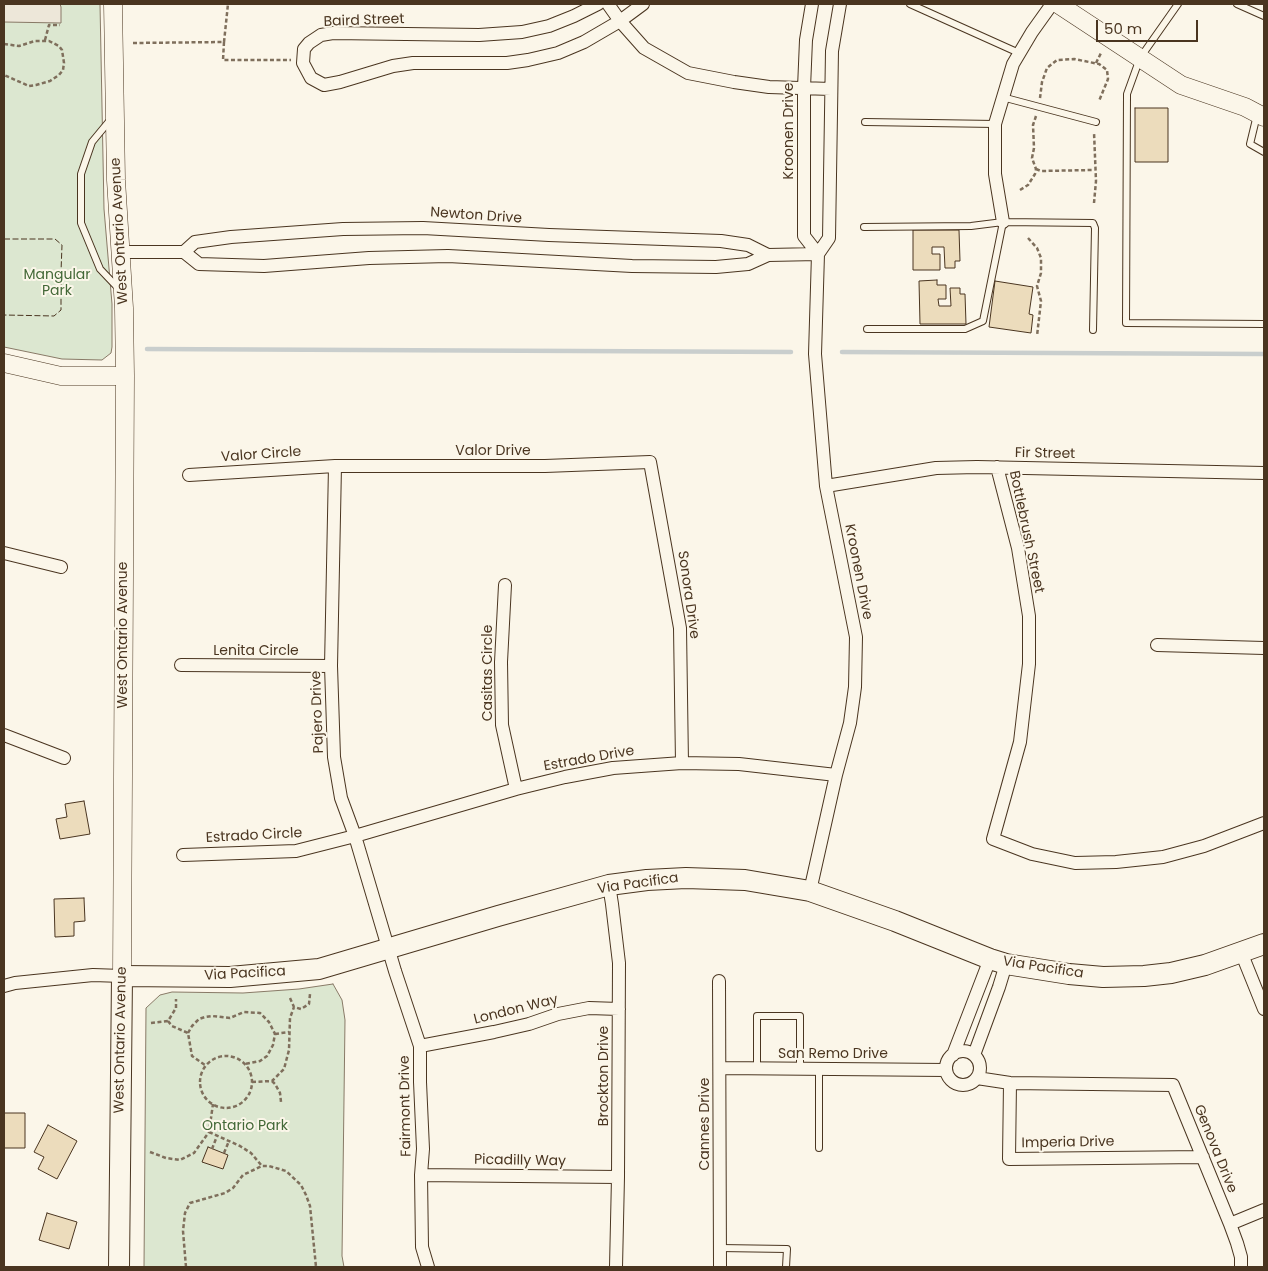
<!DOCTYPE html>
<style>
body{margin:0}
#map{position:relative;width:1268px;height:1271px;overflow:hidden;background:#fbf6e9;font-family:Poppins,sans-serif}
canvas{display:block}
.frame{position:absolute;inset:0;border:5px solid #4a3520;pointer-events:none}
.scale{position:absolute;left:1096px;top:20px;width:102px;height:22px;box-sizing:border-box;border:2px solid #4a3520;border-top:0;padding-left:6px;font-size:15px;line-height:18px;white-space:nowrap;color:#4a3520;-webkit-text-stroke:4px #fbf6e9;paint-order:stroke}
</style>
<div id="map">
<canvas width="1268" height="1271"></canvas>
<div class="frame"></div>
<div class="scale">50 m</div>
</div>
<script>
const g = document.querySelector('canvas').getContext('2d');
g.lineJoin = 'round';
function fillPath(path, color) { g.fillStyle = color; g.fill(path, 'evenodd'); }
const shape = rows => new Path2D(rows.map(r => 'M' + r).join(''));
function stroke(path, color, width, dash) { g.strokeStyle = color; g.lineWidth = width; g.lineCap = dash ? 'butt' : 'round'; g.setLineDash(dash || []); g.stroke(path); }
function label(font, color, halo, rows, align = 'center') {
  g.font = font + ' Poppins,sans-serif'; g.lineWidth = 4; g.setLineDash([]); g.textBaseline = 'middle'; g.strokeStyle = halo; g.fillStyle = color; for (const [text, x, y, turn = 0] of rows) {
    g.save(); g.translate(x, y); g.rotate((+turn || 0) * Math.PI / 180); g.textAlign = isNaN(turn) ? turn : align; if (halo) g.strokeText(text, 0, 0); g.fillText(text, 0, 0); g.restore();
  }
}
const green = shape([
 [4,4,100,4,104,209,112,304,112,347,111,353,102,360,62,359,4,347,4,4],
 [333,984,342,1000,345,1020,342,1256,344,1267,144,1267,146,1008,160,995,172,992,243,993,299,989,333,984]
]);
fillPath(green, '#dce7d0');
stroke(green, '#887966', 1);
const parking = shape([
 [4,4,60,4,61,7,61,23,4,22,4,4]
]);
fillPath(parking, '#ede7d9');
stroke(parking, '#887966', 1);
stroke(shape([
 [147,349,791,352],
 [842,352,1264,354]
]), '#c9cecd', 4.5);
const building = shape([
 [1135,108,1168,108,1168,162,1135,162,1135,108],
 [913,230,959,230,960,261,955,261,955,268,945,268,944,247,932,247,932,254,940,254,940,270,913,270,913,230],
 [937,280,937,285,946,285,946,299,938,299,939,306,951,306,950,288,960,288,960,294,965,294,966,324,920,324,919,281,937,280],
 [995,281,1033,287,1029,314,1033,315,1031,333,989,327,995,281],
 [84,801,90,834,60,839,56,819,67,817,65,804,84,801],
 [84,898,85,921,74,922,74,936,55,937,54,899,84,898],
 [4,1113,25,1113,25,1148,4,1148,4,1113],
 [48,1125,77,1141,57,1179,38,1169,44,1157,34,1152,48,1125],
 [208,1147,228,1155,223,1169,202,1162,208,1147],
 [47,1213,77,1222,69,1249,39,1240,47,1213]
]);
fillPath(building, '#ecdcbc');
stroke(building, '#4a3520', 1);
const lane = shape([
 [910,4,1019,53],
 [1178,4,1140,58,1127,94,1126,323,1264,324],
 [1237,4,1264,16],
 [1002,97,1096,122],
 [1257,115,1250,144,1264,152],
 [111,119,92,142,81,174,81,223,100,269,119,289],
 [865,122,995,124],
 [864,227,971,226,1003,222,1093,223,1095,228,1093,330],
 [867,329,965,329,983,321,1003,222],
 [757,1068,757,1016,800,1016,800,1069],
 [819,1148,819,1069],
 [720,1248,787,1249,786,1267]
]);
const street = shape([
 [598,4,574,16,549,26,522,32,479,35,333,33,321,35,309,43,304,49,303,63,311,78,324,85,340,82,393,66,413,63,507,63,528,60,558,53,584,42,620,21,643,4],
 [608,4,620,21,644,48,688,73,734,82,769,87,831,89],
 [812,4,806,40,804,88,804,236,818,254],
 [1003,222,995,174,995,124,1013,64,1032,32,1052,4],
 [121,252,184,252,199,264,264,266,369,258,448,256,632,266,716,267,748,264,768,255,818,254],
 [184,252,195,242,231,237,343,229,423,228,549,235,721,241,748,245,768,255],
 [335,466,331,666,334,757,341,798,355,836,395,971,420,1046,420,1082,423,1149,421,1175,422,1247,428,1267],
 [997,467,1018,548,1029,616,1029,664,1020,742,993,839,1032,854,1075,863,1116,862,1163,857,1204,846,1264,823],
 [189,475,335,466,545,466,650,462,680,628,682,763],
 [826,486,936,468,977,467,1264,473],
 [4,553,61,567],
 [505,585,501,662,502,725,516,789],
 [1157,645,1264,648],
 [181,665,331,666],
 [4,735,64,758],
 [183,855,296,851,355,836,516,789,565,777,613,768,682,763,739,764,836,775],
 [609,885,612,904,619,963,618,1177,616,1267],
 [810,891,836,775,850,723,855,687,856,637,826,486,815,354,818,254,829,238,832,51,840,4],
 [1241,952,1264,1009],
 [719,981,720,1267],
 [4,986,15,983,93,975,122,976],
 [420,1046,494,1032,529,1024,558,1014,589,1008,619,1009],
 '946 1068a17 17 0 1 1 34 0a17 17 0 1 1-34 0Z',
 [953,1055,990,959],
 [974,1055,999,987,1006,964],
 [720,1068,946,1070],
 [977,1078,1010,1083,1173,1085,1230,1224,1237,1243,1241,1257,1241,1267],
 [1010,1083,1009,1159,1203,1157],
 [421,1175,618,1177],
 [1230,1224,1264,1210]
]);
const secondary = shape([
 [113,4,116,180,124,308,125,376,122,976],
 [1058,4,1181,85,1245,107,1264,117],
 [4,363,61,376,125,376]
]);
const primary = shape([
 [119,1267,122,976,230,977,319,969,498,916,609,885,647,880,686,878,745,880,810,891,895,921,990,959,1006,964,1069,974,1103,977,1144,976,1171,973,1205,965,1264,944]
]);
stroke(lane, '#4a3520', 8);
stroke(street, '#4a3520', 14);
stroke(secondary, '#4a3520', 19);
stroke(primary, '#4a3520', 22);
stroke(shape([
 [45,40,49,25,60,25],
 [224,42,228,4],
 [133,43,224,42,223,60,291,60],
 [4,44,19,46,35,41,49,41,59,46,62,50,64,63,63,70,59,75,50,81,36,85,29,86,4,75],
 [1096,63,1101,53],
 [1040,98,1042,82,1047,68,1057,60,1074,59,1099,64,1107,70,1108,79,1099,101],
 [1036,169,1041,171,1094,170],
 [1020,190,1028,185,1035,174,1036,169,1032,158,1034,148,1033,125,1036,116],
 [1094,203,1096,181,1094,132],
 [1028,238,1037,248,1041,258,1041,273,1037,286,1041,301,1037,336],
 [290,998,294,1007,301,1009,309,1004,310,994],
 [168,1021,172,1026,188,1033,192,1056,205,1065],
 [151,1023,168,1021,176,1008,176,999],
 [188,1033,192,1026,199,1019,205,1017,212,1016,230,1018,244,1012,260,1013,269,1022,275,1034,273,1045,267,1056,260,1061,245,1064],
 [275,1034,289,1032],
 '200 1082a26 26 0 1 1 52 0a26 26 0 1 1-52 0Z',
 [272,1081,275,1084,280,1093,281,1102],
 [252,1082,272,1081,284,1069,289,1050,290,1018,294,1007],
 [209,1132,240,1146,251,1153,262,1166],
 [212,1149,217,1136],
 [150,1152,166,1158,180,1160,194,1153,209,1132,213,1104],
 [224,1153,229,1141],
 [186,1267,183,1231,185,1213,190,1203,225,1193,233,1188,243,1175,262,1166,269,1166,286,1171,301,1185,306,1195,310,1206,316,1267]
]), '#7f6f5c', 2.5, [4, 2.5]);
stroke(lane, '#fbf6e9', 6);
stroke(street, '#fbf6e9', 12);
stroke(secondary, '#fbf6e9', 18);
stroke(primary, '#fbf6e9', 20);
stroke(shape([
 [4,239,55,239,62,245,61,272,55,278,61,284,61,310,54,316,4,315],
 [25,277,55,278]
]), '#4a3520', 1, [6, 2.5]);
label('14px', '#4a3520', '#fbf6e9', [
 ["Baird Street",364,21,-2],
 ["Kroonen Drive",789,131,-90],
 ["Newton Drive",476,216,4],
 ["West Ontario Avenue",120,231,-93],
 ["Valor Drive",493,451],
 ["Fir Street",1045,454,1],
 ["Valor Circle",261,455,-4],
 ["Bottlebrush Street",1026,532,78],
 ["Kroonen Drive",858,572,79],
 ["Sonora Drive",688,595,82],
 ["West Ontario Avenue",123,635,-90],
 ["Lenita Circle",256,651],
 ["Casitas Circle",488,673,-90],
 ["Pajero Drive",318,712,-92],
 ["Estrado Drive",589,759,-10],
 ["Estrado Circle",254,836,-3],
 ["Via Pacifica",638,884,-8],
 ["Via Pacifica",1043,968,9],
 ["Via Pacifica",245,974,-3],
 ["London Way",516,1010,-14],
 ["West Ontario Avenue",121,1040,-89],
 ["San Remo Drive",833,1054],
 ["Brockton Drive",604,1076,-90],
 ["Fairmont Drive",406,1106,-91],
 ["Cannes Drive",705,1124,-90],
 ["Imperia Drive",1068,1143,-1],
 ["Genova Drive",1215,1149,68],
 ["Picadilly Way",520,1161,1]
]);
label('14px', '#436837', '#fbf6e9', [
 ["Mangular",57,275],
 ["Park",57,291],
 ["Ontario Park",245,1126]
]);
</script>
